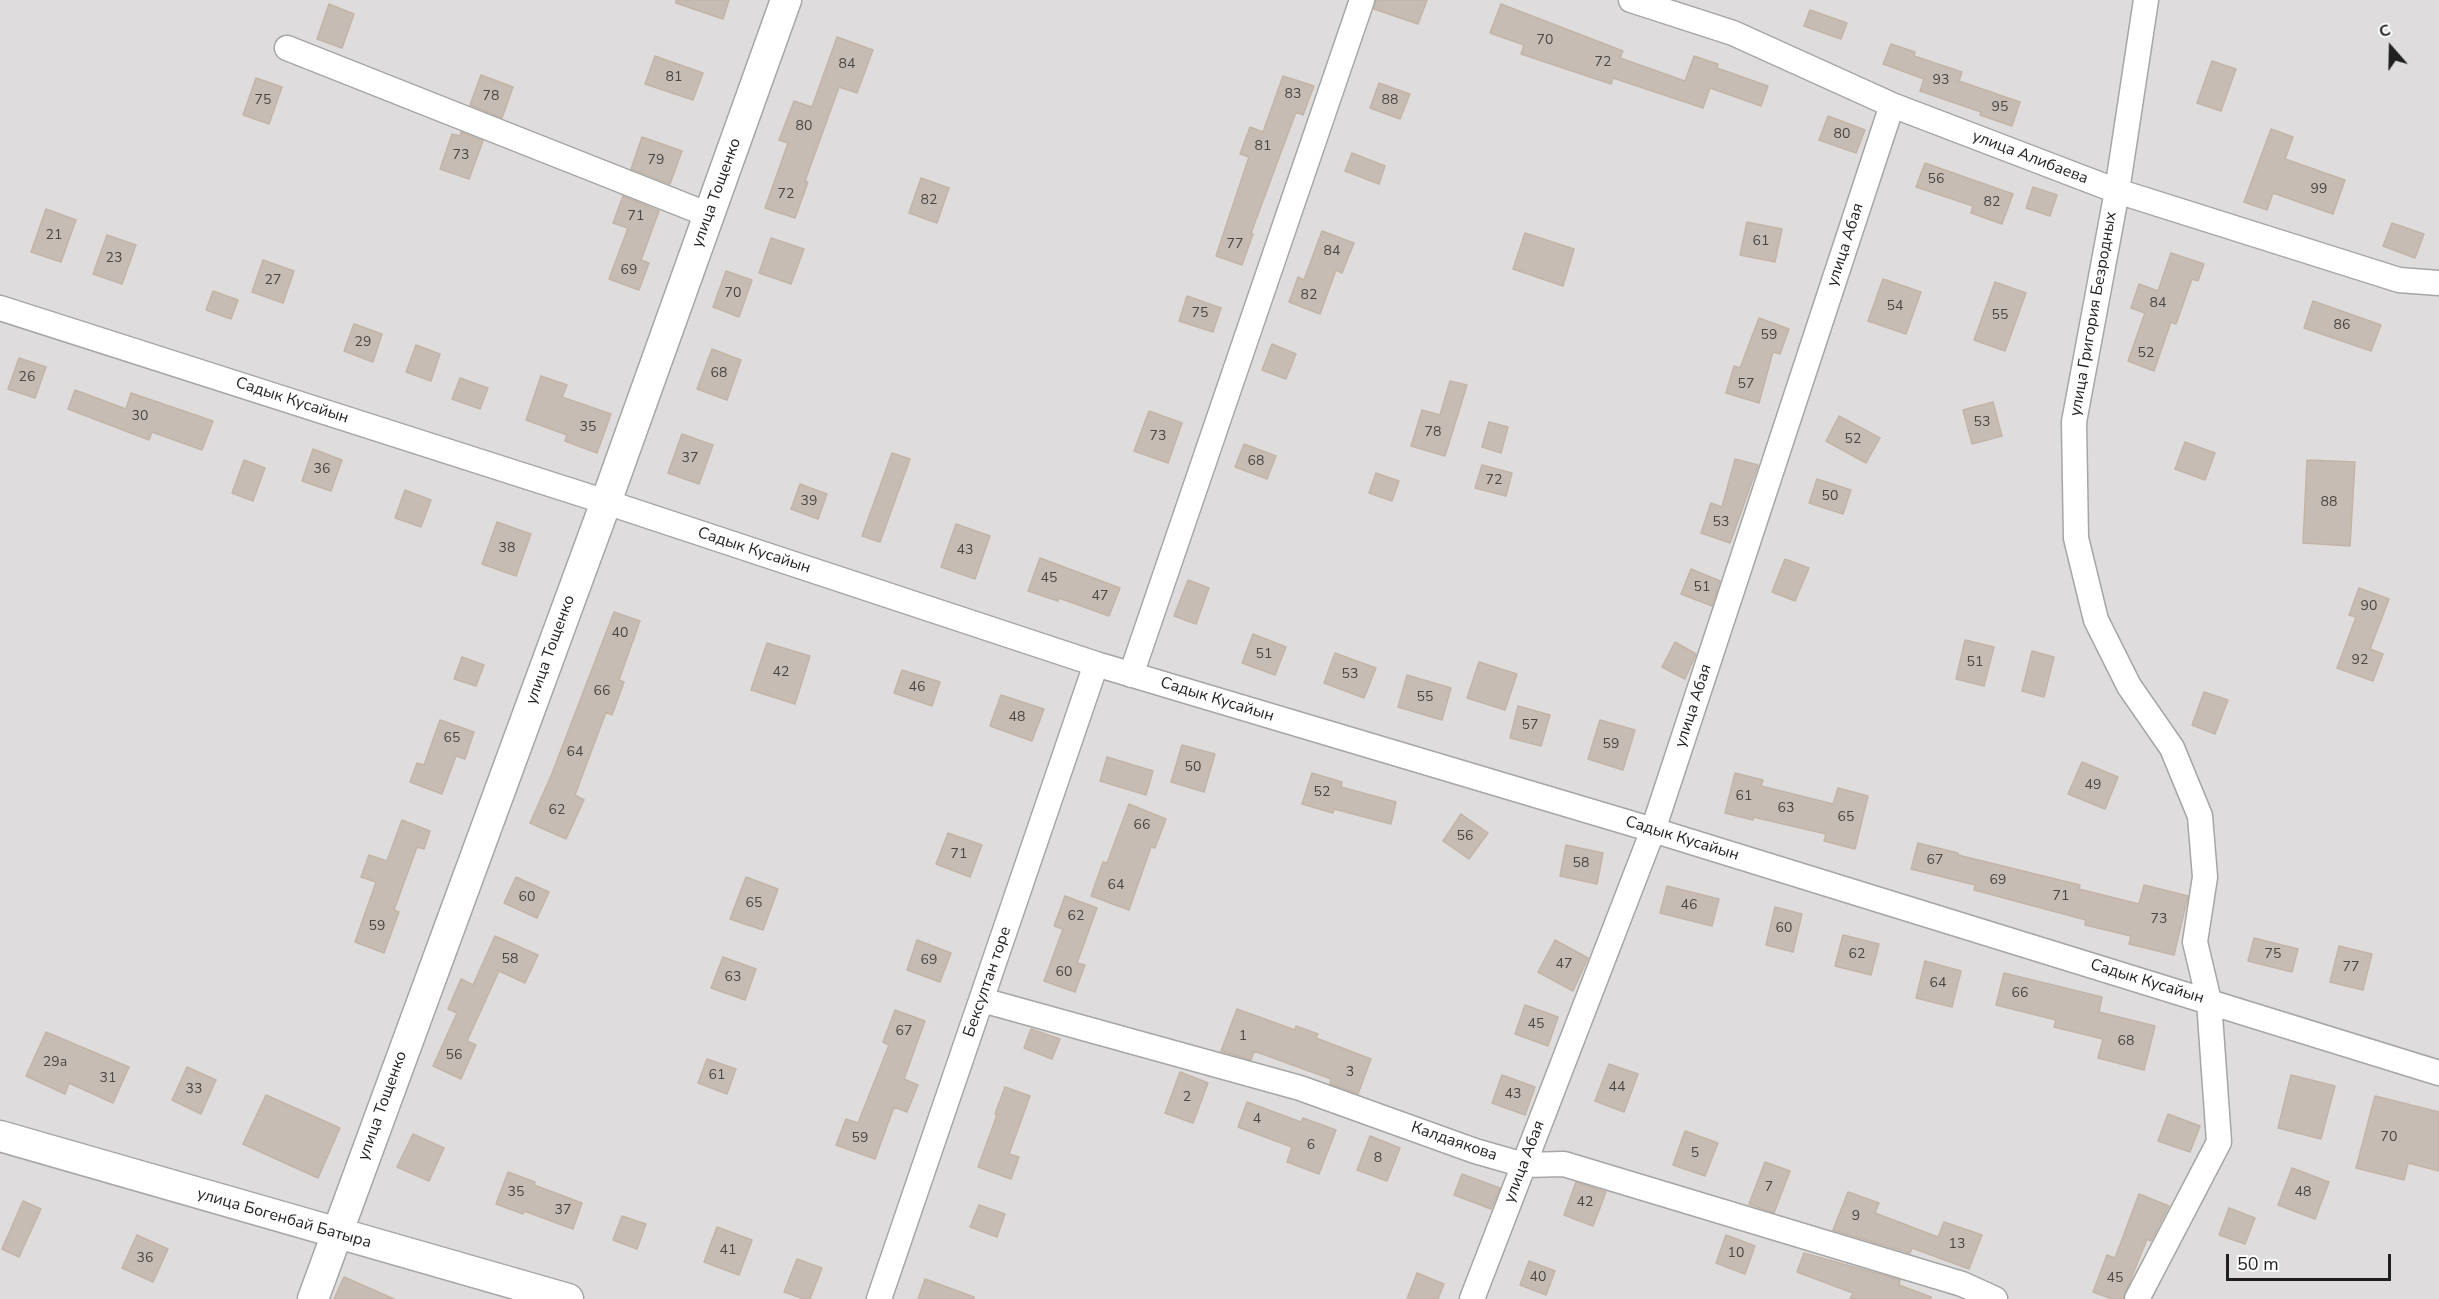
<!DOCTYPE html>
<meta charset="utf-8">
<style>
body{margin:0}
#map{position:relative;width:2439px;height:1299px;overflow:hidden;background:#f1ede5;font-family:"Nunito Sans",sans-serif}
canvas{display:block}
.north{position:absolute;left:2361px;top:18px;width:60px;height:60px;-webkit-text-stroke:4px #fff;paint-order:stroke;rotate:340deg;font-size:16px;font-weight:700;line-height:24px;text-align:center;color:#1f1f1f}
.north::after{content:'';display:block;margin:auto;width:21px;height:27px;background:#1f1f1f;clip-path:polygon(50% 0,100% 100%,50% 72%,0 100%)}
.scale{position:absolute;left:2226px;top:1254px;width:165px;height:27px;box-sizing:border-box;border:3px solid #1f1f1f;border-top:0;padding-left:8px;font-size:18px;line-height:21px;white-space:nowrap;color:#1f1f1f;-webkit-text-stroke:4px #fff;paint-order:stroke}
</style>
<div id="map">
<canvas width="2439" height="1299"></canvas>
<div class="north">С</div>
<div class="scale">50 m</div>
</div>
<script>
const g = document.querySelector('canvas').getContext('2d');
g.lineJoin = 'round';
function fillPath(path, color) { g.fillStyle = color; g.fill(path, 'evenodd'); }
const shape = rows => new Path2D(rows.map(r => 'M' + r).join(''));
function stroke(path, color, width, dash) { g.strokeStyle = color; g.lineWidth = width; g.lineCap = dash ? 'butt' : 'round'; g.setLineDash(dash || []); g.stroke(path); }
function label(font, color, halo, rows, align = 'center') {
  g.font = font + ' "Nunito Sans",sans-serif'; g.lineWidth = 4.5; g.setLineDash([]); g.textBaseline = 'middle'; g.strokeStyle = halo; g.fillStyle = color; for (const [text, x, y, turn = 0] of rows) {
    g.save(); g.translate(x, y); g.rotate((+turn || 0) * Math.PI / 180); g.textAlign = isNaN(turn) ? turn : align; if (halo) g.strokeText(text, 0, 0); g.fillText(text, 0, 0); g.restore();
  }
}
fillPath(shape([
 [0,0,2439,0,2439,1299,0,1299]
]), '#dedcdc');
const building = shape([
 [676,0,729,0,723,19,676,3,676,0],
 [1376,0,1427,0,1418,24,1374,9,1376,0],
 [329,4,354,14,342,48,317,39,329,4],
 [1501,4,1623,51,1620,58,1685,81,1694,56,1718,64,1717,68,1768,86,1761,106,1710,88,1703,108,1613,78,1611,84,1521,54,1524,45,1490,33,1501,4],
 [1810,10,1847,23,1841,39,1804,26,1810,10],
 [837,37,873,50,857,93,839,87,805,181,808,182,795,218,765,208,788,143,779,140,794,101,812,107,837,37],
 [1891,44,1915,52,1914,56,1962,72,1959,81,2020,102,2012,126,1980,115,1981,112,1920,91,1924,79,1883,64,1891,44],
 [655,56,703,73,693,100,645,84,655,56],
 [2212,61,2236,69,2221,111,2197,103,2212,61],
 [481,75,513,87,502,118,470,105,481,75],
 [1283,76,1314,86,1303,115,1296,112,1251,233,1253,234,1242,265,1216,256,1249,157,1240,154,1250,127,1263,132,1283,76],
 [256,78,282,87,269,124,243,115,256,78],
 [1379,83,1410,94,1400,119,1370,108,1379,83],
 [1828,116,1865,130,1856,153,1819,140,1828,116],
 [2271,129,2293,137,2285,159,2345,180,2333,214,2273,193,2267,210,2244,202,2271,129],
 [461,132,483,141,469,179,440,169,452,134,460,136,461,132],
 [642,137,682,151,670,184,631,169,642,137],
 [1352,153,1385,166,1379,184,1345,171,1352,153],
 [1925,163,2013,194,2002,224,1971,213,1973,206,1916,187,1925,163],
 [921,178,949,188,937,223,909,213,921,178],
 [2033,187,2057,195,2050,216,2026,208,2033,187],
 [623,196,659,211,641,260,649,263,639,290,609,279,628,228,613,223,623,196],
 [46,209,76,220,61,262,31,252,46,209],
 [1747,222,1782,229,1775,262,1740,255,1747,222],
 [2392,223,2424,234,2415,258,2383,246,2392,223],
 [1322,231,1354,243,1342,273,1336,270,1320,314,1289,302,1298,277,1304,280,1322,231],
 [1525,233,1574,249,1563,286,1513,269,1525,233],
 [107,235,136,245,122,284,93,274,107,235],
 [771,238,804,249,791,284,759,273,771,238],
 [2171,253,2204,264,2198,281,2192,279,2176,324,2171,322,2154,371,2128,361,2145,313,2131,308,2139,284,2158,291,2171,253],
 [263,260,294,271,283,303,252,292,263,260],
 [726,271,752,280,739,317,713,307,726,271],
 [1883,279,1921,292,1906,334,1868,321,1883,279],
 [1995,282,2026,293,2005,351,1974,340,1995,282],
 [213,291,238,300,231,319,206,310,213,291],
 [1187,296,1221,308,1213,332,1179,321,1187,296],
 [2313,301,2381,325,2371,351,2304,328,2313,301],
 [1759,318,1789,329,1780,354,1773,352,1759,403,1726,393,1734,366,1740,368,1759,318],
 [354,324,382,334,373,362,344,351,354,324],
 [1272,344,1296,354,1286,379,1262,370,1272,344],
 [416,345,440,354,431,381,406,372,416,345],
 [712,349,741,360,727,400,697,389,712,349],
 [19,358,46,367,35,398,8,389,19,358],
 [541,376,567,385,562,397,611,414,597,453,565,441,567,435,526,420,541,376],
 [460,378,488,388,480,409,452,399,460,378],
 [1450,381,1467,385,1445,456,1411,446,1422,410,1440,415,1450,381],
 [75,390,126,409,131,393,213,421,202,450,152,432,149,440,68,409,75,390],
 [1993,402,2002,436,1972,444,1963,410,1993,402],
 [1149,411,1182,423,1168,463,1134,451,1149,411],
 [1839,416,1880,438,1866,463,1826,441,1839,416],
 [1489,422,1508,427,1501,453,1482,447,1489,422],
 [682,434,713,445,699,484,668,473,682,434],
 [2185,442,2215,453,2205,480,2175,469,2185,442],
 [1244,444,1276,456,1267,479,1235,467,1244,444],
 [313,449,342,460,331,491,302,481,313,449],
 [892,453,910,459,880,542,862,536,892,453],
 [1735,459,1758,465,1730,543,1701,533,1711,503,1722,507,1735,459],
 [244,460,265,468,253,501,232,493,244,460],
 [2307,460,2355,462,2350,546,2303,543,2307,460],
 [1482,465,1512,473,1506,496,1475,488,1482,465],
 [1376,473,1399,481,1392,501,1369,493,1376,473],
 [1817,479,1851,490,1843,514,1809,503,1817,479],
 [800,484,827,494,818,519,791,509,800,484],
 [405,490,431,500,421,527,395,518,405,490],
 [497,522,531,534,516,576,482,564,497,522],
 [956,524,990,536,975,579,941,567,956,524],
 [1040,558,1120,588,1109,616,1059,598,1058,601,1028,591,1040,558],
 [1785,559,1809,568,1795,601,1772,592,1785,559],
 [1691,569,1720,581,1712,606,1681,594,1691,569],
 [1188,580,1209,588,1196,624,1174,616,1188,580],
 [2359,588,2389,599,2370,649,2383,654,2373,681,2337,668,2356,617,2349,615,2359,588],
 [614,612,640,621,619,680,624,682,612,715,606,712,575,795,584,800,566,839,530,823,551,776,614,612],
 [1253,634,1286,647,1275,675,1242,663,1253,634],
 [1965,640,1994,647,1984,686,1956,679,1965,640],
 [1675,642,1696,654,1685,679,1662,667,1675,642],
 [767,643,810,656,795,704,751,690,767,643],
 [2032,651,2054,657,2044,697,2022,691,2032,651],
 [1335,653,1376,668,1364,698,1324,683,1335,653],
 [462,657,484,665,476,686,454,679,462,657],
 [1479,662,1517,674,1505,710,1467,698,1479,662],
 [902,670,940,682,932,706,894,693,902,670],
 [1407,675,1451,688,1442,720,1398,707,1407,675],
 [2204,692,2228,700,2215,734,2192,725,2204,692],
 [1001,695,1044,709,1032,741,990,726,1001,695],
 [1518,706,1550,715,1541,746,1510,738,1518,706],
 [440,720,474,732,465,759,456,756,442,794,410,782,417,763,424,765,440,720],
 [1600,720,1635,730,1623,770,1588,759,1600,720],
 [1182,745,1215,754,1204,792,1171,782,1182,745],
 [1107,757,1153,771,1146,795,1100,781,1107,757],
 [2082,762,2118,777,2105,809,2068,794,2082,762],
 [1312,773,1342,782,1341,787,1396,802,1391,824,1334,809,1333,813,1302,804,1312,773],
 [1735,773,1763,780,1761,786,1833,804,1838,788,1868,796,1855,849,1824,841,1826,834,1753,817,1753,820,1725,813,1735,773],
 [1129,804,1166,819,1155,848,1151,847,1129,910,1091,896,1103,862,1107,863,1129,804],
 [1461,814,1488,833,1469,859,1443,841,1461,814],
 [402,820,430,831,424,849,417,847,394,910,399,912,384,953,355,942,376,882,361,877,369,855,387,861,402,820],
 [948,833,982,845,970,877,936,864,948,833],
 [1918,843,1958,853,1958,855,2080,885,2079,889,2139,904,2144,885,2188,896,2174,955,2129,944,2131,936,2085,925,2086,920,1974,890,1975,885,1911,869,1918,843],
 [1566,845,1603,853,1597,884,1560,876,1566,845],
 [516,877,549,892,537,918,504,903,516,877],
 [746,877,778,889,763,930,730,919,746,877],
 [1667,886,1719,899,1712,926,1660,913,1667,886],
 [1065,896,1097,908,1077,963,1085,965,1075,992,1044,981,1063,929,1054,926,1065,896],
 [1775,907,1802,914,1793,952,1766,945,1775,907],
 [1843,935,1879,944,1871,975,1835,966,1843,935],
 [495,936,538,955,525,983,499,971,467,1041,476,1045,461,1079,433,1066,457,1013,448,1009,461,979,473,985,495,936],
 [2254,938,2298,949,2292,972,2248,961,2254,938],
 [917,940,951,953,940,982,907,970,917,940],
 [1555,940,1588,958,1573,991,1538,972,1555,940],
 [2339,946,2372,954,2363,990,2330,982,2339,946],
 [723,957,756,969,745,1000,711,988,723,957],
 [1925,961,1961,971,1952,1007,1916,998,1925,961],
 [2004,973,2102,997,2099,1012,2155,1026,2144,1070,2098,1058,2103,1039,2054,1027,2056,1020,1996,1005,2004,973],
 [1525,1005,1558,1017,1548,1046,1515,1034,1525,1005],
 [1237,1009,1295,1030,1296,1026,1318,1034,1316,1038,1371,1059,1358,1094,1330,1084,1331,1079,1254,1051,1251,1060,1221,1051,1237,1009],
 [895,1010,925,1021,904,1079,918,1085,907,1112,894,1107,875,1159,836,1145,846,1119,858,1123,889,1045,883,1042,895,1010],
 [1031,1029,1060,1039,1052,1059,1024,1048,1031,1029],
 [46,1032,129,1067,113,1103,69,1083,65,1094,26,1076,46,1032],
 [707,1059,736,1069,727,1094,698,1083,707,1059],
 [1609,1064,1638,1074,1624,1112,1595,1101,1609,1064],
 [187,1067,216,1080,201,1114,172,1100,187,1067],
 [1180,1072,1208,1083,1193,1123,1165,1113,1180,1072],
 [1502,1075,1535,1087,1525,1115,1492,1103,1502,1075],
 [2291,1075,2335,1086,2321,1139,2278,1128,2291,1075],
 [1005,1087,1030,1096,1009,1154,1019,1157,1011,1179,978,1167,997,1115,995,1114,1005,1087],
 [266,1095,340,1128,318,1178,243,1144,266,1095],
 [2375,1096,2439,1112,2439,1171,2408,1163,2404,1180,2356,1168,2375,1096],
 [1247,1102,1301,1122,1303,1118,1336,1130,1319,1174,1287,1162,1292,1147,1238,1127,1247,1102],
 [2168,1114,2200,1126,2190,1152,2158,1141,2168,1114],
 [1685,1131,1718,1143,1705,1176,1673,1165,1685,1131],
 [413,1134,444,1148,429,1181,397,1167,413,1134],
 [1370,1136,1400,1148,1387,1181,1357,1170,1370,1136],
 [1765,1162,1790,1171,1774,1213,1749,1204,1765,1162],
 [2292,1168,2329,1182,2315,1219,2278,1205,2292,1168],
 [508,1172,535,1182,534,1185,582,1203,573,1229,524,1211,523,1214,496,1204,508,1172],
 [1462,1174,1500,1188,1491,1209,1454,1195,1462,1174],
 [1576,1182,1606,1192,1593,1226,1564,1215,1576,1182],
 [1848,1192,1879,1203,1875,1213,1938,1237,1944,1222,1982,1235,1969,1269,1912,1248,1910,1253,1833,1230,1848,1192],
 [2139,1194,2169,1206,2151,1241,2147,1239,2123,1299,2112,1299,2093,1292,2107,1255,2115,1258,2139,1194],
 [23,1201,41,1209,19,1257,2,1249,23,1201],
 [979,1205,1005,1214,997,1237,970,1227,979,1205],
 [2229,1208,2255,1218,2245,1244,2219,1235,2229,1208],
 [622,1216,646,1224,637,1249,613,1240,622,1216],
 [717,1227,752,1240,739,1275,704,1262,717,1227],
 [137,1235,168,1249,153,1282,122,1268,137,1235],
 [1726,1235,1755,1246,1745,1274,1716,1263,1726,1235],
 [1804,1253,1900,1280,1899,1285,1931,1297,1931,1299,1850,1299,1853,1293,1797,1272,1804,1253],
 [797,1259,822,1268,810,1299,804,1299,784,1292,797,1259],
 [1529,1261,1555,1271,1546,1295,1520,1285,1529,1261],
 [1417,1273,1444,1284,1438,1299,1407,1299,1417,1273],
 [344,1277,394,1299,334,1299,344,1277],
 [925,1279,974,1297,974,1299,918,1299,925,1279]
]);
fillPath(building, '#c6bcb4');
stroke(building, '#c4b4a6', 1.5);
const minor = shape([
 [1631,0,1733,33,1892,105,2117,191,2399,280,2439,283],
 [287,48,709,215],
 [0,308,606,502,1096,664,1653,830,2439,1073],
 [1131,675,1362,0],
 [982,1000,1300,1088,1475,1151,1524,1165,1564,1164,1962,1284,1995,1299],
 [879,1299,1096,664],
 [1472,1299,1653,830,1892,105],
 [2137,1299,2219,1142,2209,1001,2195,942,2205,877,2200,816,2172,748,2129,686,2096,620,2076,538,2074,422,2117,191,2146,0]
]);
const tertiary = shape([
 [0,1136,568,1299],
 [313,1299,606,502,786,0]
]);
stroke(minor, '#a6a6a6', 27);
stroke(tertiary, '#a6a6a6', 33);
stroke(minor, '#fff', 24);
stroke(tertiary, '#fff', 30);
label('14px', '#494644', null, [
 ["70",1545,41],
 ["72",1603,63],
 ["84",847,65],
 ["81",674,78],
 ["93",1941,81],
 ["83",1293,95],
 ["78",491,97],
 ["75",263,101],
 ["88",1390,101],
 ["95",2000,108],
 ["80",804,127],
 ["80",1842,135],
 ["81",1263,147],
 ["73",461,156],
 ["79",656,161],
 ["56",1936,180],
 ["99",2319,190],
 ["72",786,195],
 ["82",929,201],
 ["82",1992,203],
 ["71",636,217],
 ["21",54,236],
 ["61",1761,242],
 ["77",1235,245],
 ["84",1332,252],
 ["23",114,259],
 ["69",629,271],
 ["27",273,281],
 ["70",733,294],
 ["82",1309,296],
 ["84",2158,304],
 ["54",1895,307],
 ["75",1200,314],
 ["55",2000,316],
 ["86",2342,326],
 ["59",1769,336],
 ["29",363,343],
 ["52",2146,354],
 ["68",719,374],
 ["26",27,378],
 ["57",1746,385],
 ["30",140,417],
 ["53",1982,423],
 ["35",588,428],
 ["78",1433,433],
 ["73",1158,437],
 ["52",1853,440],
 ["37",690,459],
 ["68",1256,462],
 ["36",322,470],
 ["72",1494,481],
 ["50",1830,497],
 ["39",809,502],
 ["88",2329,503],
 ["53",1721,523],
 ["38",507,549],
 ["43",965,551],
 ["45",1049,579],
 ["51",1702,588],
 ["47",1100,597],
 ["90",2369,607],
 ["40",620,634],
 ["51",1264,655],
 ["92",2360,661],
 ["51",1975,663],
 ["42",781,673],
 ["53",1350,675],
 ["46",917,688],
 ["66",602,692],
 ["55",1425,698],
 ["48",1017,718],
 ["57",1530,726],
 ["65",452,739],
 ["59",1611,745],
 ["64",575,753],
 ["50",1193,768],
 ["49",2093,786],
 ["52",1322,793],
 ["61",1744,797],
 ["63",1786,809],
 ["62",557,811],
 ["65",1846,818],
 ["66",1142,826],
 ["56",1465,837],
 ["71",959,855],
 ["67",1935,861],
 ["58",1581,864],
 ["69",1998,881],
 ["64",1116,886],
 ["71",2061,897],
 ["60",527,898],
 ["65",754,904],
 ["46",1689,906],
 ["62",1076,917],
 ["73",2159,920],
 ["59",377,927],
 ["60",1784,929],
 ["62",1857,955],
 ["75",2273,955],
 ["58",510,960],
 ["69",929,961],
 ["47",1564,965],
 ["77",2351,968],
 ["60",1064,973],
 ["63",733,978],
 ["64",1938,984],
 ["66",2020,994],
 ["45",1536,1025],
 ["67",904,1032],
 ["1",1243,1037],
 ["68",2126,1042],
 ["56",454,1056],
 ["29а",55,1063],
 ["3",1350,1073],
 ["61",717,1076],
 ["31",108,1079],
 ["44",1617,1088],
 ["33",194,1090],
 ["43",1513,1095],
 ["2",1187,1098],
 ["4",1257,1120],
 ["70",2389,1138],
 ["59",860,1139],
 ["6",1311,1146],
 ["5",1695,1154],
 ["8",1378,1159],
 ["7",1769,1188],
 ["35",516,1193],
 ["48",2303,1193],
 ["42",1585,1203],
 ["37",563,1211],
 ["9",1856,1217],
 ["13",1957,1245],
 ["41",728,1251],
 ["10",1736,1254],
 ["36",145,1259],
 ["40",1538,1278],
 ["45",2115,1279]
]);
label('16px', '#1f1f1f', '#fff', [
 ["улица Алибаева",2030,158,21],
 ["улица Тощенко",717,193,-70],
 ["улица Абая",1846,245,-72],
 ["улица Григория Безродных",2094,314,-80],
 ["Садык Кусайын",292,401,18],
 ["Садык Кусайын",754,551,18],
 ["улица Тощенко",551,650,-70],
 ["Садык Кусайын",1217,700,17],
 ["улица Абая",1694,706,-72],
 ["Садык Кусайын",1682,839,17],
 ["Бексултан торе",988,982,-71],
 ["Садык Кусайын",2147,982,17],
 ["улица Тощенко",383,1106,-70],
 ["Калдаякова",1454,1142,19],
 ["улица Абая",1525,1162,-69],
 ["улица Богенбай Батыра",284,1219,16]
]);
</script>
